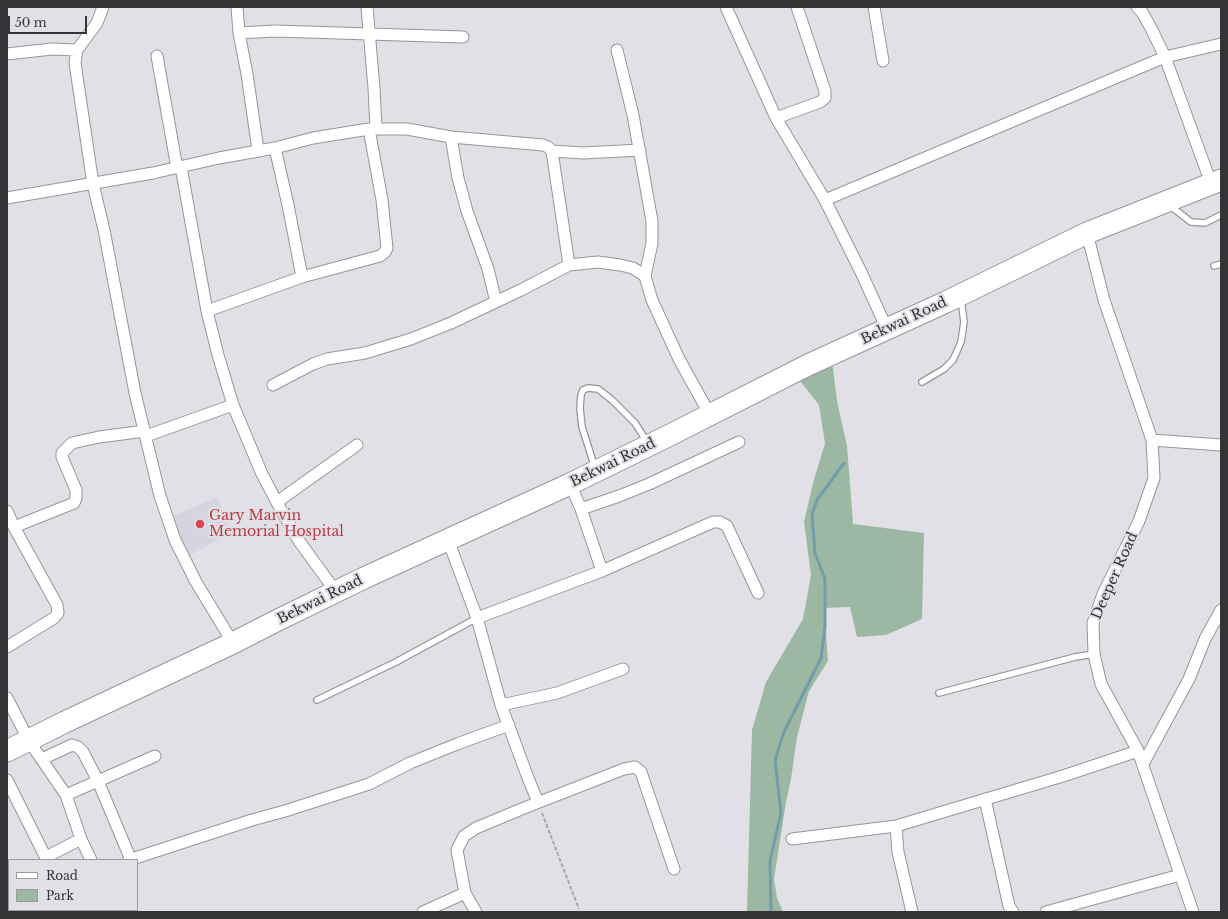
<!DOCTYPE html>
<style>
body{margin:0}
#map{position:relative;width:1228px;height:919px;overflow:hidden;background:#e0e0e6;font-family:"Libre Baskerville",serif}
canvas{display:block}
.frame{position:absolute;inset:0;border:8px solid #343436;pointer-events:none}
.legend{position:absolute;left:8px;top:859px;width:130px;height:52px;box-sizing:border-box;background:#e0e0e6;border:1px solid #9b9ba0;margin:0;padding:5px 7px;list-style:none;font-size:12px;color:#343436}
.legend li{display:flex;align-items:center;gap:8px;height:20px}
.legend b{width:20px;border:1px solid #9b9ba0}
.scale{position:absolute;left:8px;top:16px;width:79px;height:18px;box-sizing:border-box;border:2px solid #343436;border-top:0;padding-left:5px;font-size:12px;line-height:14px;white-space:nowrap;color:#343436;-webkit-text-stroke:3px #e0e0e6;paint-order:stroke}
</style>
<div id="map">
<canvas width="1228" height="919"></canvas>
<div class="frame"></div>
<ul class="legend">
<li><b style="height:5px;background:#fff"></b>Road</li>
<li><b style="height:11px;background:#9cb8a3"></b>Park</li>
</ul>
<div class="scale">50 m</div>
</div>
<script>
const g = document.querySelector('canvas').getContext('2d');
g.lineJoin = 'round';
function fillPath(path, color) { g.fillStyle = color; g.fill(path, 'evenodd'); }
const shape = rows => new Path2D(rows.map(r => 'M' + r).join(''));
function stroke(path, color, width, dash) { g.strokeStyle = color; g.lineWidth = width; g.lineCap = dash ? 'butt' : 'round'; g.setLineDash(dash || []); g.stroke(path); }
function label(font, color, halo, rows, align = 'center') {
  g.font = font + ' "Libre Baskerville",serif'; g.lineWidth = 4; g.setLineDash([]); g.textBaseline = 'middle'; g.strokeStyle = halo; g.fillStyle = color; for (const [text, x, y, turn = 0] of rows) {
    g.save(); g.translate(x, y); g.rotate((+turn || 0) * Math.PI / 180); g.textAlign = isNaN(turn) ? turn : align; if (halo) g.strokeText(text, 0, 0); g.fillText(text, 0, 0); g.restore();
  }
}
fillPath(shape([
 [217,497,231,532,187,557,170,517]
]), '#d5d5e2');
fillPath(shape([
 [832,361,837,401,847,446,853,524,924,533,922,619,886,635,857,637,850,607,824,608,828,661,809,691,797,737,791,779,786,802,774,879,777,898,783,912,747,912,752,730,766,682,803,619,811,575,804,522,813,483,825,443,819,405,797,377]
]), '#9cb8a3');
stroke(shape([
 [771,912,770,861,781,813,775,760,784,732,821,658,825,627,825,579,815,553,812,514,817,500,844,463]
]), '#719caa', 3);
const lane = shape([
 [1169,205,1191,222,1205,223,1221,215],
 [1214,266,1221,264],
 [922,382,944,369,953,360,961,342,964,322,961,299],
 [595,468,582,427,580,408,581,395,583,390,588,388,598,389,612,400,635,423,647,442],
 [939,693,1075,657,1094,654],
 [317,700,396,662,477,618]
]);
const street = shape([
 [103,7,97,23,77,50,75,63,93,184,104,230,135,393,160,496,175,540,196,582,233,643],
 [237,7,239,33,247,74,258,150],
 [367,7,374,88,376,128],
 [726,7,776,118,825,200,861,272,887,329],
 [874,7,883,61],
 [1137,7,1142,12,1152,30,1165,57,1211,183],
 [239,33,275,31,463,37],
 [617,50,633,115,652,221,652,243,645,276,652,300,679,359,710,415],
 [7,54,52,49,77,50],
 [157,56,177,168],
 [776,118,820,102,825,98,825,91,797,7],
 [451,137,458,178,467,211,488,269,496,302],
 [275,148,288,205,302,277],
 [552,151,583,153,640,150],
 [181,167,207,311,218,355,233,405,262,474,281,510,299,541,336,592],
 [7,198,153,173,219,158,275,148,313,138,369,129,407,129,451,137,543,145,548,147,552,151,569,265],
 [825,200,1165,57,1221,44],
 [1087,233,1104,300,1152,440,1154,478,1139,521,1103,594,1093,623,1094,654,1101,684,1138,751,1193,912],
 [207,311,302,277,380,256,385,252,387,248,382,200,369,129],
 [273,385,313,364,327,359,365,353,411,339,451,323,521,290,569,265,598,262,620,265,633,268,645,276],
 [146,436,233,405],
 [1152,440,1221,445],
 [570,484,581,509,602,571],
 [277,502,357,445],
 [581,509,619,496,649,484,739,442],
 [7,511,14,527,57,605,58,613,54,618,7,647],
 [14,527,74,503,76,498,76,490,62,457,62,453,72,443,99,437,145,431],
 [448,540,477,618,501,705,528,778,538,802],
 [477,618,602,571,713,522,720,522,727,526,758,593],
 [7,698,29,741,66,795,81,839,91,860],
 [501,705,557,693,623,669],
 [42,759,72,745,78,747,83,752,98,781,131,860],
 [1143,764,1189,679,1205,639,1221,610],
 [7,780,47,860],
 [66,795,155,756],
 [985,799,1009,906,1013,912],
 [896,826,898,852,912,912],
 [792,839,896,826,1063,776,1138,751],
 [46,857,81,839],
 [129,860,252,820,285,811,369,784,410,763,457,744,509,725],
 [68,910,69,912],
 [113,910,114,912],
 [423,912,465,893],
 [476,912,465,893,457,850,464,836,476,828,524,808,624,769,635,767,641,772,674,869],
 [1046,912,1180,875]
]);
const highway = shape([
 [7,751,65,722,233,643,276,621,364,578,570,484,670,435,808,365,946,302,1087,233,1221,180]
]);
stroke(lane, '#96969a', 8);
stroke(street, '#96969a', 13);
stroke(highway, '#96969a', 23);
stroke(shape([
 [542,813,579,909]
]), '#a8a8ac', 2, [4, 2]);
stroke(lane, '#fff', 5.5);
stroke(street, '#fff', 11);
stroke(highway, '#fff', 21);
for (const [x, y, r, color] of [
 [200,524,5,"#e0444e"]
]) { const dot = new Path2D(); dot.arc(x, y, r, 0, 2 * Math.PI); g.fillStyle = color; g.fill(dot); stroke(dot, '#e0e0e6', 1.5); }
label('14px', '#343436', '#e0e0e6', [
 ["Bekwai Road",904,321,-25],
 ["Bekwai Road",613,463,-26],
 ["Deeper Road",1115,576,-66],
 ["Bekwai Road",320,600,-26]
]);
label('14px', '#be3a42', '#e0e0e6', [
 ["Gary Marvin",209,516],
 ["Memorial Hospital",209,532]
], 'left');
</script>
